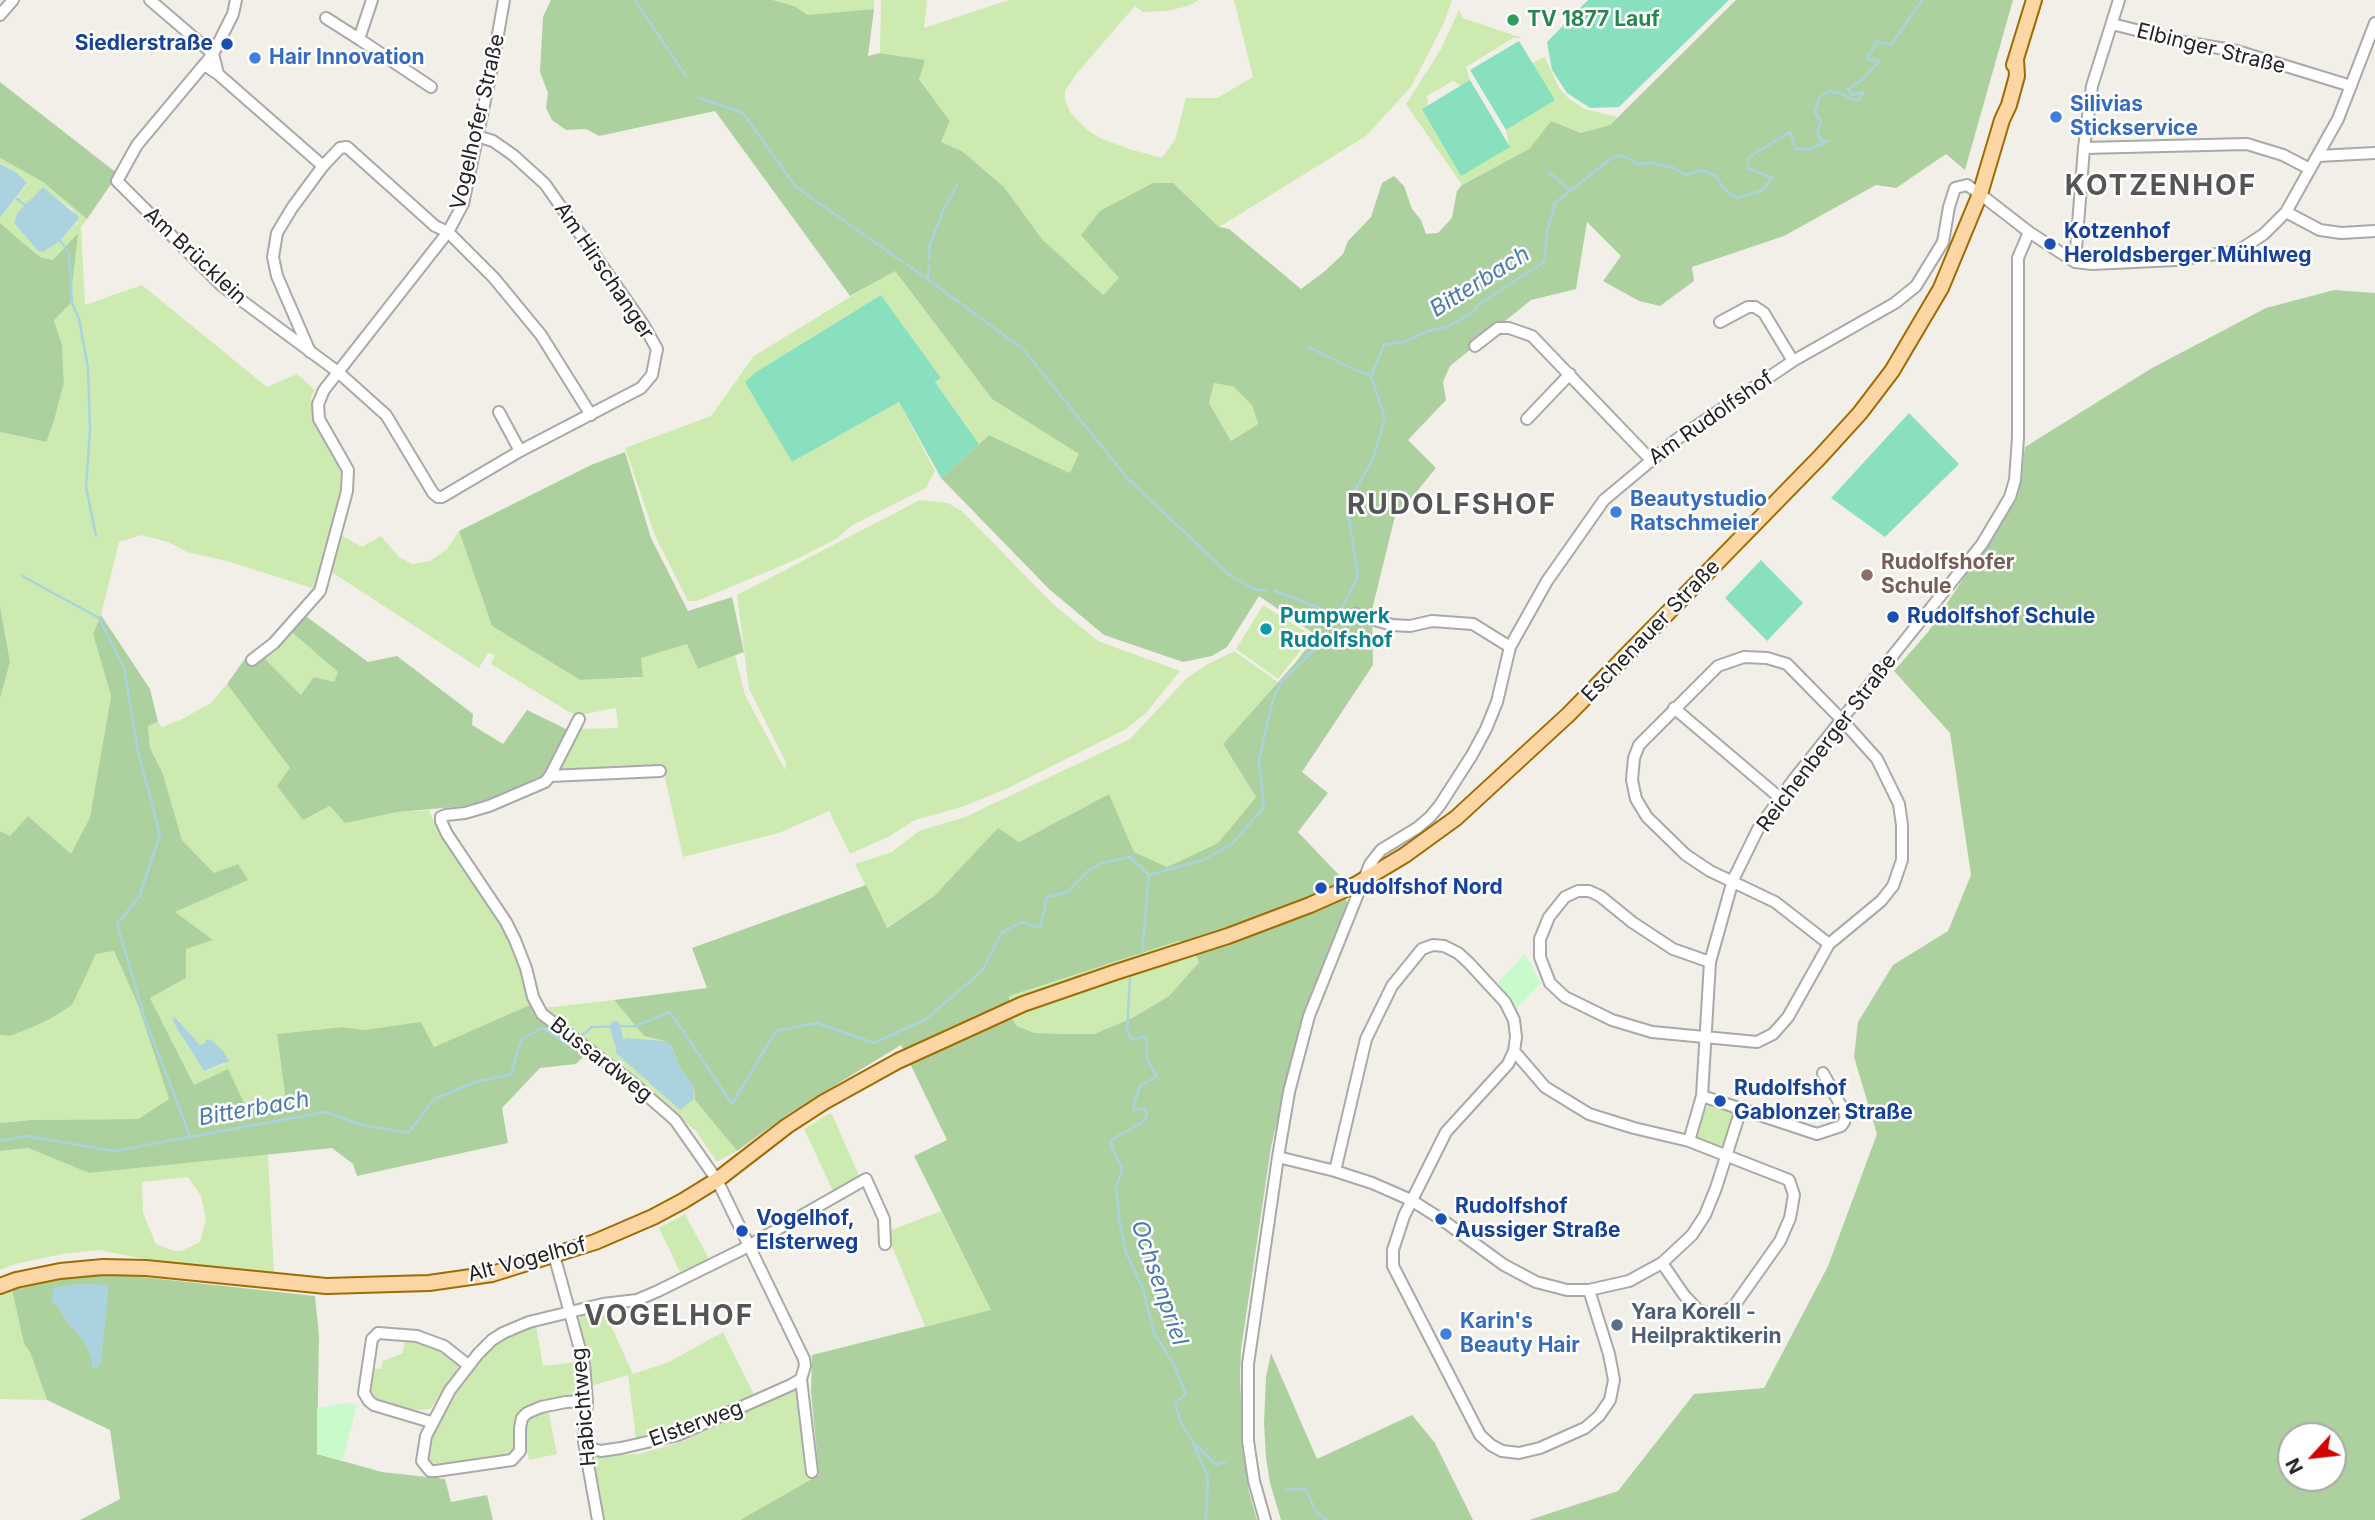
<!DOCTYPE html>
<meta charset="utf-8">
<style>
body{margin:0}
#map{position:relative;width:2375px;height:1520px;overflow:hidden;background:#f2efe9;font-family:Inter,sans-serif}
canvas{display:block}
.north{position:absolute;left:2277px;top:1422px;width:70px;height:70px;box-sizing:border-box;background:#fff;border:2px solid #a7a7a7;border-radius:50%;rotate:243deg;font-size:19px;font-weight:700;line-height:28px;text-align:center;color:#222}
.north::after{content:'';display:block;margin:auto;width:24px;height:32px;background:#d40000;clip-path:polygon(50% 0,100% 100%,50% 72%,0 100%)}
</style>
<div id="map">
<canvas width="2375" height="1520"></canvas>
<div class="north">N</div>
</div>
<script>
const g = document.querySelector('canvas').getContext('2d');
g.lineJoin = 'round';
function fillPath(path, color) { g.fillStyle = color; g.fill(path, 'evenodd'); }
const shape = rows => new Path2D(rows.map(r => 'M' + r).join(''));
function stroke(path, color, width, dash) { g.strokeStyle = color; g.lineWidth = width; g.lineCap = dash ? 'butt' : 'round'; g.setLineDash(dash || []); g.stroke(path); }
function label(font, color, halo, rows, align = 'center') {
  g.font = font + ' Inter,sans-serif'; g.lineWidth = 5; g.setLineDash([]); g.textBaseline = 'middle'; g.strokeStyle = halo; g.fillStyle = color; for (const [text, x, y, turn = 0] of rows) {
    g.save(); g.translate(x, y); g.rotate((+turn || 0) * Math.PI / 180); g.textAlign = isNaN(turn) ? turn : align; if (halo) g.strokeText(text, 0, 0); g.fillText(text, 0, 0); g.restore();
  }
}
fillPath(shape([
 [773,0,874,0,874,9,808,16,794,6],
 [881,0,927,0,924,28,1009,0,1199,0,1188,6,1167,11,1143,12,1135,6,1077,73,1065,91,1065,100,1070,112,1086,129,1100,138,1129,149,1162,158,1175,140,1186,98,1217,98,1253,77,1234,0,1452,0,1443,25,1411,87,1366,136,1219,227,1173,183,1119,279,1103,295,1042,239,1004,187,962,151,941,142,950,121,903,56,880,53],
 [1459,10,1463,18,1522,38,1513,38,1466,67,1470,80,1461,86,1453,81,1427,96,1428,105,1422,109,1509,147,1506,130,1554,100,1532,63,1545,57,1559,88,1569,99,1585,109,1617,117,1610,125,1581,133,1551,121,1529,149,1462,185,1406,104,1441,49],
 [0,158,43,182,87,219,81,227,85,305,142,285,267,387,297,374,315,390,311,397,314,423,340,467,341,490,315,589,227,561,187,552,168,542,141,535,119,542,101,615,93,634,111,696,90,817,71,855,28,816,10,837,0,831,0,699,10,662,0,606,0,432,45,442,54,421,64,383,62,345,54,319,77,234,53,260,40,257,0,223,0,218,27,184,17,173,0,164],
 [43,188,73,210,78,221,60,241,43,252,38,251,14,223,18,212],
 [894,270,992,399,1080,454,1070,473,989,435,979,444,935,382,941,378,881,295,756,372,746,382,792,462,899,402,935,471,926,488,851,526,836,539,795,560,697,601,688,601,655,536,625,448,711,416,754,356],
 [1213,383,1234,387,1252,404,1258,424,1231,441,1209,403],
 [920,500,948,503,962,511,1054,605,1098,641,1180,671,1146,713,1126,729,1006,789,962,807,915,820,890,836,850,854,829,811,779,833,683,857,664,774,555,771,576,729,618,728,616,708,580,715,569,712,491,664,495,655,488,653,479,668,330,571,339,534,362,547,381,536,399,557,412,564,430,561,447,549,459,531,492,626,580,680,631,678,632,679,643,677,640,658,687,644,698,669,735,655,745,695,785,770,786,763,749,689,737,595],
 [1263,605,1312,636,1278,679,1236,649],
 [288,629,338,672,334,682,301,695,262,656],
 [1234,651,1278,682,1223,744,1256,797,1218,843,1167,867,1134,852,1109,794,1019,842,998,829,934,896,886,928,855,864,892,852,919,831,965,817,1130,739,1187,678,1206,665],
 [227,684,290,768,303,820,331,806,397,812,429,810,436,826,485,896,513,941,532,1004,434,1047,421,1023,364,1030,343,1027,277,1034,286,1102,247,1109,194,1085,150,998,186,978,174,912,247,880,214,873,182,840,163,774,150,748,148,726,158,722,162,727,180,720,211,703],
 [176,1017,190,1036,200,1045,206,1043,225,1064,204,1071,184,1040],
 [1179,941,1190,944,1199,962,1169,996,1132,1018,1094,1034,1067,1034,1035,1033,1017,1026,1010,1016,1008,996],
 [114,951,138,1005,169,1099,138,1119,31,1120,0,1123,0,1035,10,1036,71,1005,96,954],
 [614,1000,644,1036,664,1041,694,1087,695,1100,737,1151,717,1162,696,1131,543,1008],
 [1711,1104,1731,1111,1733,1115,1734,1120,1725,1145,1721,1147,1701,1142,1697,1136,1703,1110],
 [828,1114,832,1114,860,1178,833,1191,804,1129],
 [28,1148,89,1173,268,1154,274,1272,149,1260,99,1250,62,1254,15,1264,0,1270,0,1151],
 [188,1177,201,1196,206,1219,200,1242,181,1251,174,1251,156,1244,143,1213,142,1182],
 [941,1211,992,1311,925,1326,886,1232],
 [685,1214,709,1259,680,1272,659,1228],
 [12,1290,24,1344,30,1352,47,1400,0,1399,0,1294],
 [604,1310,633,1374,669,1362,723,1332,755,1397,649,1437,636,1439,628,1375,591,1386,576,1322,582,1315],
 [536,1326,543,1366,578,1362,580,1390,575,1395,535,1402,524,1409,517,1417,514,1428,515,1451,510,1454,441,1465,431,1463,427,1459,426,1453,437,1424,446,1402,466,1375,497,1344,524,1329],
 [405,1339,431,1346,444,1352,455,1361,458,1366,457,1371,430,1409,416,1410,379,1401,368,1389,372,1368,381,1369,383,1361,403,1353],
 [797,1388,813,1479,740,1520,603,1520,589,1455,639,1454,684,1441],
 [548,1410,557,1454,529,1460,523,1432,525,1421,535,1413]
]), '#cdebb0');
fillPath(shape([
 [551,0,773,0,794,6,808,15,874,9,868,56,880,53,925,60,919,79,950,121,941,142,962,151,1004,187,1042,239,1103,295,1119,278,1081,235,1100,211,1153,183,1173,183,1219,227,1229,229,1301,289,1325,271,1343,254,1348,241,1371,217,1382,183,1394,176,1404,186,1412,209,1421,220,1426,234,1438,233,1452,218,1457,191,1462,185,1529,149,1551,121,1581,133,1610,125,1736,0,2013,0,1965,170,1946,154,1896,188,1876,185,1784,236,1692,267,1694,281,1660,306,1639,301,1603,281,1621,256,1587,222,1576,289,1531,300,1450,366,1443,382,1446,400,1408,440,1436,468,1409,501,1396,512,1372,610,1373,665,1302,772,1328,793,1298,832,1339,875,1349,910,1301,1021,1271,1147,1241,1350,1240,1377,1243,1450,1249,1492,1257,1520,740,1520,819,1475,811,1392,812,1355,991,1310,914,1156,947,1140,901,1045,788,1114,737,1151,695,1100,694,1087,678,1065,672,1047,664,1041,644,1036,614,1000,707,988,692,948,866,885,887,928,934,896,998,828,1019,842,1109,794,1134,852,1167,867,1218,843,1256,797,1223,744,1296,662,1316,635,1259,596,1227,647,1212,656,1183,662,1104,635,1049,589,941,478,989,435,1070,473,1079,454,992,399,895,271,850,296,715,111,599,136,586,129,566,130,552,120,546,108,548,93,540,72,543,17],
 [1214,383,1234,387,1252,405,1258,424,1231,441,1209,403],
 [1179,941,1190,944,1199,962,1169,996,1132,1018,1094,1034,1067,1034,1035,1033,1017,1026,1010,1016,1009,996],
 [0,82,118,174,87,219,43,182,0,158],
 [0,223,40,257,53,260,78,233,70,304,54,320,62,345,64,383,54,421,46,442,0,432],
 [2334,290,2375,293,2375,1520,1529,1520,1618,1491,1694,1394,1764,1388,1828,1266,1877,1134,1854,1057,1858,1022,1893,965,1948,931,1971,875,1950,733,1894,671,1928,632,2018,496,2025,447,2152,368,2266,308],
 [2291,1436,2333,1436,2333,1478,2291,1478],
 [625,452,651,538,688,611,732,597,744,652,698,669,687,644,641,658,643,677,580,680,492,626,459,531,591,465],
 [0,606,10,662,0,699],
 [303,614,368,662,397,656,473,714,472,725,503,744,527,710,568,730,545,776,489,800,466,806,397,812,345,823,330,806,303,820,277,786,290,768,227,684,244,660,262,656,301,695,314,677,334,682,338,672,288,629],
 [101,615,150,689,158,722,148,726,150,748,163,774,182,840,214,873,238,864,248,880,175,912,213,940,186,949,186,978,150,998,194,1085,228,1069,247,1109,286,1103,277,1034,343,1027,364,1030,421,1022,434,1047,532,1004,587,1053,576,1064,540,1068,502,1108,508,1143,357,1176,353,1164,332,1148,89,1173,28,1148,0,1151,0,1123,31,1120,138,1119,169,1099,138,1005,114,951,96,954,72,1005,50,1019,30,1028,10,1036,0,1035,0,831,10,836,28,816,71,854,90,817,111,696,93,634],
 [115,1274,315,1296,319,1335,317,1454,382,1472,445,1479,451,1502,487,1495,493,1520,80,1520,120,1499,110,1430,47,1400,30,1352,24,1344,12,1290,73,1276],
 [1271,1353,1317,1459,1412,1415,1435,1443,1473,1520,1281,1520,1270,1483,1266,1458,1264,1423,1266,1377]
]), '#add19e');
fillPath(shape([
 [1525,954,1541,983,1516,1009,1498,982],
 [349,1403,357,1405,343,1460,317,1454,317,1408]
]), '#c8facc');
fillPath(shape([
 [1588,0,1729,0,1619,107,1590,108,1567,93,1552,70,1547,42],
 [1519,41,1555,100,1506,130,1470,70],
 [1470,80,1510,147,1461,176,1422,109],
 [881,295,941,378,935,382,979,444,941,478,899,402,792,462,745,382,756,372],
 [1909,413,1959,464,1885,537,1831,498],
 [1761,560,1803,603,1767,641,1725,598]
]), '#88e0be');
fillPath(shape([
 [0,164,17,173,27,183,0,218],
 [43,187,79,217,78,220,60,241,43,252,38,251,14,223,18,212],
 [174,1016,200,1045,205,1043,207,1039,211,1040,223,1051,229,1061,204,1071,178,1030,173,1021],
 [626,1038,664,1041,672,1047,678,1065,694,1087,694,1099,680,1110,616,1053,616,1047],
 [77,1284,109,1285,101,1362,97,1368,92,1367,92,1358,83,1340,66,1321,57,1305,52,1303,53,1288]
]), '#aad3df');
stroke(shape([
 [635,0,686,76],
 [700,98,743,113,796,187,903,262],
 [1550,173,1569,190],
 [17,199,25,205],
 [60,241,67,250],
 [69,253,72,303,79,319,88,368,90,430,86,487,96,536],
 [929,259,929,247,943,211,957,185],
 [908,265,1023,349,1128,479,1232,577,1257,590,1266,590],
 [928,279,929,265],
 [1308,347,1353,369],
 [1356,370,1371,376],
 [22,576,101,619,101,623,124,668,138,751,160,835,139,897,117,924,145,1019,190,1136],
 [1275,591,1320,608,1336,617],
 [1149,875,1203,860,1232,844,1264,807,1259,760,1273,700,1282,681,1312,652,1338,615,1358,577,1347,505,1373,459,1385,418,1371,376,1384,345,1404,342,1428,331,1447,327,1475,311,1478,305,1544,262,1547,232,1555,203,1613,157,1622,155,1638,164,1652,163,1674,168,1685,175,1702,170,1716,176,1723,188,1736,198,1763,190,1772,178,1748,168,1749,157,1790,132,1796,149,1811,149,1828,141,1821,140,1817,133,1821,122,1815,112,1819,98,1828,91,1839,93,1858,101,1864,92,1853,95,1848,89,1862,80,1879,61,1867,59,1877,42,1891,45,1922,0],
 [1142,953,1149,875],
 [1130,979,1127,1031,1132,1040,1146,1036,1147,1060,1157,1076,1140,1086,1134,1104,1134,1110,1145,1109,1147,1116,1141,1123,1111,1140,1112,1148,1122,1169,1116,1188,1120,1224,1126,1253,1143,1289,1154,1333,1173,1363,1186,1394,1175,1403,1180,1420,1193,1443,1208,1477,1206,1520],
 [580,1037,592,1027,636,1026,670,1012,732,1104,776,1031,817,1023,874,1043,926,1019,982,971,1002,932,1022,922,1040,928,1047,897,1067,892,1088,871,1102,863,1130,857,1149,875],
 [0,1141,26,1136,114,1151,325,1112,363,1125,408,1133,434,1099,476,1082,511,1074,521,1040,542,1028,569,1045,575,1041],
 [1196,1445,1216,1465,1226,1461],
 [1286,1489,1306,1489,1316,1512,1327,1520]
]), '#aad3df', 2.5);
stroke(shape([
 [615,1026,619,1042]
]), '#aad3df', 10);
const minor = shape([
 [150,0,213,54,218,74],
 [236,0,233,14,213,54,137,145,117,181,222,286,338,372,386,415,433,493,438,497,442,497,520,451,641,388,652,375,657,349,643,324,545,184,513,155,493,141,477,136],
 [372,0,359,39,431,87],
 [0,15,13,0],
 [326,18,359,39],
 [2112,24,2184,42,2237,51,2351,86],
 [206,66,218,74,323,166],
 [2084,148,2247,144,2283,155,2310,169],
 [2318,156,2375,153],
 [2286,212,2320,230,2341,233,2375,231],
 [2075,262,2084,148,2092,86,2119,0],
 [1720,322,1748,307,1755,307,1764,313,1793,361],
 [1475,346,1498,328,1509,328,1532,336,1651,460],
 [310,352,277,276,273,257,277,233,292,208,323,166,340,148,347,147,435,226,448,232,494,278,541,335,591,415],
 [499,412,520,451],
 [1527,419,1570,374],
 [1355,614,1392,625,1410,626,1432,621,1473,624,1510,647],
 [252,660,274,643,320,591,347,491,348,470,319,419,318,404,324,390,448,232,463,204,493,63,504,0],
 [1674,708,1780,798],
 [660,771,550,776,545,782,489,806,465,813,446,815,441,817,441,821,447,834,506,922,515,940,526,968,533,997,542,1014,629,1080,675,1120,717,1180,804,1359,805,1366,801,1379,812,1472],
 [550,776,579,719],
 [1710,962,1673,949,1632,922,1600,896,1589,891,1578,891,1565,897,1549,917,1540,939,1540,957,1550,983,1565,997,1612,1020,1652,1032,1757,1042,1773,1034,1788,1017,1829,944,1881,901,1893,886,1902,860,1902,825,1899,804,1877,759,1842,720,1787,664,1767,658,1744,657,1718,666,1639,745,1634,758,1632,780,1636,799,1647,817,1686,855,1710,871,1775,902,1829,944],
 [1514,1051,1545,1087,1589,1114,1634,1128,1689,1141,1789,1180,1794,1195,1790,1218,1780,1241,1734,1306,1724,1312,1708,1313,1698,1310,1684,1295,1662,1263],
 [1702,1096,1817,1134,1841,1126,1844,1122,1846,1115,1823,1073],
 [1689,1141,1702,1096,1710,962,1733,880,1758,829,1794,779,1982,544,2010,497,2015,480,2018,438,2018,258,2029,232],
 [1278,1157,1335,1171,1372,1183,1411,1200,1441,1219,1504,1265,1536,1282,1567,1290,1589,1290,1629,1281,1662,1263,1692,1235,1705,1215,1716,1188,1741,1109],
 [1335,1171,1366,1039,1392,986,1422,949,1433,945,1444,946,1458,953,1469,963,1505,1002,1514,1020,1516,1037,1514,1051,1508,1064,1446,1132,1404,1216,1393,1250,1393,1266,1480,1435,1491,1445,1502,1451,1519,1453,1540,1448,1585,1428,1599,1416,1610,1400,1614,1380,1609,1354,1589,1290],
 [554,1255,584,1364,587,1401,584,1442,598,1520],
 [587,1401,566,1402,541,1407,527,1413,522,1418,520,1428,520,1451,512,1460,436,1471,430,1471,422,1461,426,1436,450,1390,478,1354,492,1340,503,1333,529,1322,603,1304,637,1300,658,1291,741,1250,866,1179,884,1219,885,1244],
 [431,1422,374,1405,369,1401,364,1393,372,1339,378,1333,417,1336,444,1346,468,1365],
 [585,1447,601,1451,621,1448,678,1435,791,1385,801,1379],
 [1265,1520,1254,1481,1248,1441,1248,1364,1278,1157,1289,1092,1309,1016,1370,864,1381,850,1417,828,1430,817,1440,805,1472,755,1486,729,1497,702,1510,647,1547,581,1604,500,1677,439,1793,361,1895,303,1916,286,1943,242,1949,207,1955,188,1967,185,1980,194,2029,232,2075,262,2092,264,2175,260,2238,251,2264,234,2286,212,2338,119,2375,23]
]);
const major = shape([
 [2014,65,2034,0],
 [0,1286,16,1280,60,1271,103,1267,146,1268,326,1286,429,1283,492,1274,595,1242,653,1217,683,1201,717,1180,787,1126,824,1102,898,1061,1023,1004,1116,972,1228,936,1310,905,1355,885,1405,855,1456,818,1569,714,1820,457,1860,413,1892,371,1941,288,1980,194,2002,120,2009,105,2017,76,2016,59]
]);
stroke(minor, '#a9a9a9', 14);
stroke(major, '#a06b00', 18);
stroke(minor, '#fff', 10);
stroke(major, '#fcd6a4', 14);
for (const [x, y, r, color] of [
 [1513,20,7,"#2e9e5b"],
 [227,44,7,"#1a4fb4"],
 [255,58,7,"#3f7fe0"],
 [2056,117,7,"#3f7fe0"],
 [2050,244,7,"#1a4fb4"],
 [1616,512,7,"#3f7fe0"],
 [1867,575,7,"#8d6e63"],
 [1893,617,7,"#1a4fb4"],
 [1266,629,7,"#0f9aa8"],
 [1321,888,7,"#1a4fb4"],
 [1720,1101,7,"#1a4fb4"],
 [1441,1219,7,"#1a4fb4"],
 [742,1231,7,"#1a4fb4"],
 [1617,1325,7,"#5c6f8a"],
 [1446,1334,7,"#3f7fe0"]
]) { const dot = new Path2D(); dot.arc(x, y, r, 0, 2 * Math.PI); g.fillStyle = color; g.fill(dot); stroke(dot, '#fff', 2.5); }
label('bold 21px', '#27864d', '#fff', [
 ["TV 1877 Lauf",1527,20]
], 'left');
label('bold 21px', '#164399', '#fff', [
 ["Siedlerstraße",213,44,"right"],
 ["Kotzenhof",2064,232],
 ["Heroldsberger Mühlweg",2064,256],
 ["Rudolfshof Schule",1907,617],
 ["Rudolfshof Nord",1335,888],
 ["Rudolfshof",1734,1089],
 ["Gablonzer Straße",1734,1113],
 ["Rudolfshof",1455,1207],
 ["Aussiger Straße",1455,1231],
 ["Vogelhof,",756,1219],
 ["Elsterweg",756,1243]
], 'left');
label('21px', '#222', '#fff', [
 ["Elbinger Straße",2211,49,14],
 ["Vogelhofer Straße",478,122,-77],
 ["Am Brücklein",195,256,43],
 ["Am Hirschanger",604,271,56],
 ["Am Rudolfshof",1711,418,-35],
 ["Eschenauer Straße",1651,631,-46],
 ["Reichenberger Straße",1827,743,-53],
 ["Bussardweg",601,1060,38],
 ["Alt Vogelhof",527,1260,-15],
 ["Habichtweg",584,1407,-95],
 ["Elsterweg",696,1424,-20]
]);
label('bold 21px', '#366cbe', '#fff', [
 ["Hair Innovation",269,58],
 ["Silivias",2070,105],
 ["Stickservice",2070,129],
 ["Beautystudio",1630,500],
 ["Ratschmeier",1630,524],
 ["Karin's",1460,1322],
 ["Beauty Hair",1460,1346]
], 'left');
label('bold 21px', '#785e54', '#fff', [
 ["Rudolfshofer",1881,563],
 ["Schule",1881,587]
], 'left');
label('bold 21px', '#0d838f', '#fff', [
 ["Pumpwerk",1280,617],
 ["Rudolfshof",1280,641]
], 'left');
label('bold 21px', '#4e5e75', '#fff', [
 ["Yara Korell -",1631,1313],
 ["Heilpraktikerin",1631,1337]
], 'left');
label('italic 23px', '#4a7aab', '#fff', [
 ["Bitterbach",1480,282,-32],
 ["Bitterbach",254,1109,-10],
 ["Ochsenpriel",1159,1283,71]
]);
g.letterSpacing = '2px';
label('bold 28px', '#555', '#fff', [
 ["KOTZENHOF",2161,187],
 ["RUDOLFSHOF",1452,506],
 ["VOGELHOF",669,1317]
]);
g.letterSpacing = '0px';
</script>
